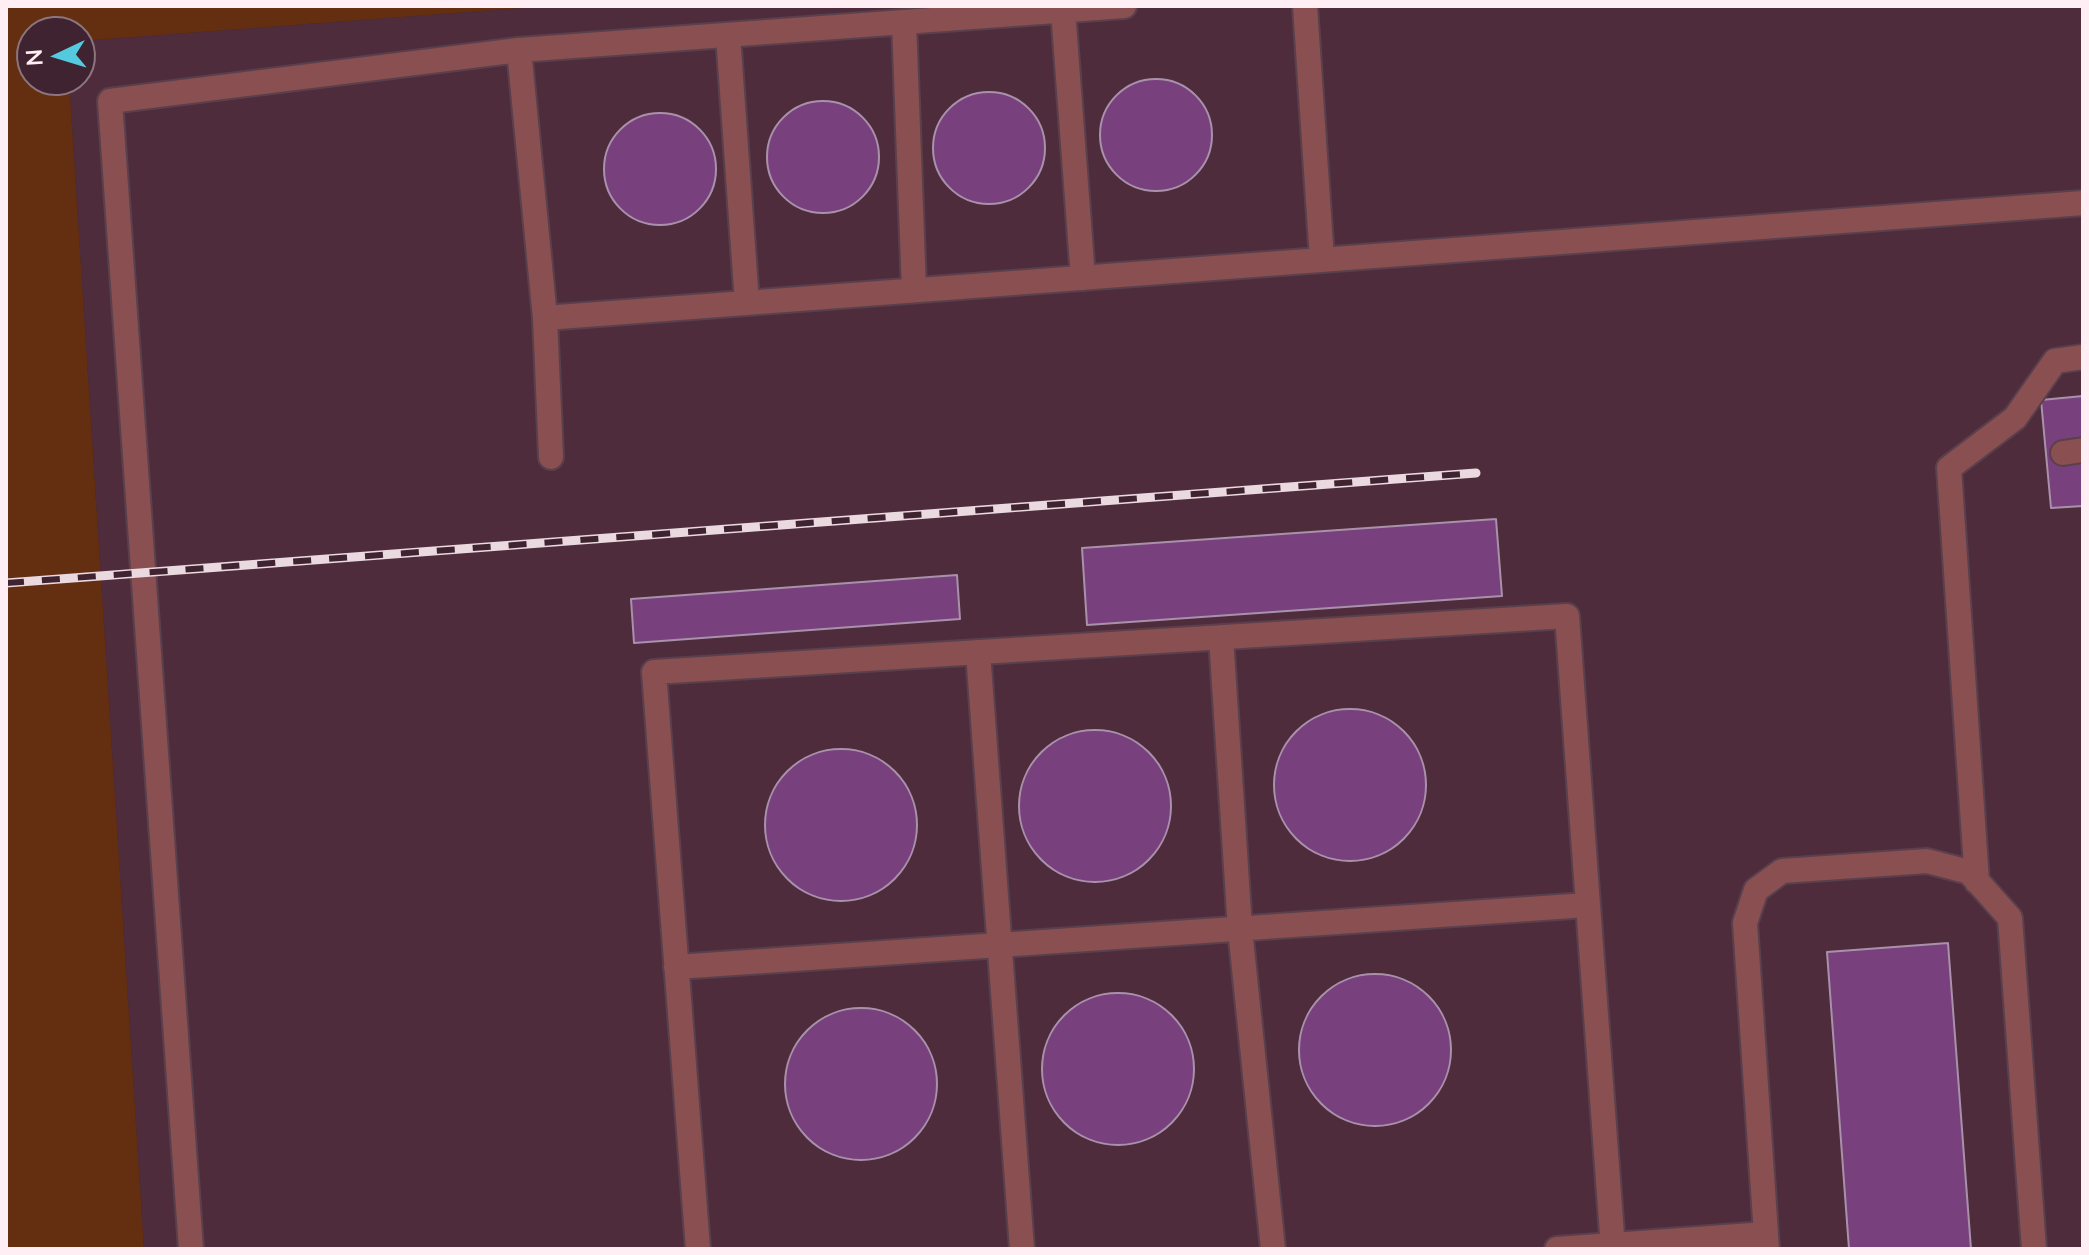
<!DOCTYPE html>
<style>
body{margin:0}
#map{position:relative;width:2089px;height:1255px;overflow:hidden;background:#3f2330;font-family:Lato,sans-serif}
canvas{display:block}
.frame{position:absolute;inset:0;border:8px solid #ffeff5;pointer-events:none}
.north{position:absolute;left:16px;top:16px;width:80px;height:80px;box-sizing:border-box;background:#3f2330;border:2px solid #8c757f;border-radius:50%;rotate:266deg;font-size:22px;font-weight:700;line-height:32px;text-align:center;color:#ffeff5}
.north::after{content:'';display:block;margin:auto;width:28px;height:36px;background:#55cadf;clip-path:polygon(50% 0,100% 100%,50% 72%,0 100%)}
</style>
<div id="map">
<canvas width="2089" height="1255"></canvas>
<div class="frame"></div>
<div class="north">N</div>
</div>
<script>
const g = document.querySelector('canvas').getContext('2d');
g.lineJoin = 'round';
function fillPath(path, color) { g.fillStyle = color; g.fill(path, 'evenodd'); }
const shape = rows => new Path2D(rows.map(r => 'M' + r).join(''));
function stroke(path, color, width, dash) { g.strokeStyle = color; g.lineWidth = width; g.lineCap = dash ? 'butt' : 'round'; g.setLineDash(dash || []); g.stroke(path); }
fillPath(shape([
 [548,6,2083,6,2083,1249,144,1249,69,80,80,80,80,41]
]), '#4f2c3c');
fillPath(shape([
 [6,6,548,6,80,41,80,32,32,32,32,80,69,80,144,1249,6,1249]
]), '#642f11');
const building = shape([
 '1100 135a56 56 0 1 1 112 0a56 56 0 1 1-112 0Z',
 '933 148a56 56 0 1 1 112 0a56 56 0 1 1-112 0Z',
 '767 157a56 56 0 1 1 112 0a56 56 0 1 1-112 0Z',
 '604 169a56 56 0 1 1 112 0a56 56 0 1 1-112 0Z',
 [2083,396,2083,506,2051,508,2041,400,2083,396],
 [1496,519,1502,596,1087,625,1082,548,1496,519],
 [957,575,960,619,634,643,631,599,957,575],
 '1274 785a76 76 0 1 1 152 0a76 76 0 1 1-152 0Z',
 '1019 806a76 76 0 1 1 152 0a76 76 0 1 1-152 0Z',
 '765 825a76 76 0 1 1 152 0a76 76 0 1 1-152 0Z',
 [1948,943,1971,1249,1849,1249,1827,952,1948,943],
 '1299 1050a76 76 0 1 1 152 0a76 76 0 1 1-152 0Z',
 '1042 1069a76 76 0 1 1 152 0a76 76 0 1 1-152 0Z',
 '785 1084a76 76 0 1 1 152 0a76 76 0 1 1-152 0Z'
]);
fillPath(building, '#78417e');
stroke(building, '#a991ab', 2);
const minor = shape([
 [1305,6,1322,260],
 [1063,10,1083,278],
 [904,22,914,290],
 [728,35,747,303],
 [519,50,545,318,551,457],
 [545,318,2083,203],
 [2063,453,2083,450],
 [1221,637,1240,929,1273,1249],
 [978,652,1022,1249],
 [1977,882,1949,468,2015,418,2055,361,2083,357],
 [676,967,1587,905],
 [191,1249,110,101,519,50,1124,6],
 [698,1249,654,672,1567,616,1613,1249],
 [1557,1249,1766,1234],
 [1767,1249,1745,923,1756,890,1782,871,1927,861,1969,872,2010,918,2034,1249]
]);
stroke(minor, '#5a404c', 28);
stroke(minor, '#8a4f51', 24);
const rail = shape([
 [6,583,1476,473]
]);
stroke(rail, '#ebd9e0', 9);
stroke(rail, '#3f2330', 6, [18]);
</script>
